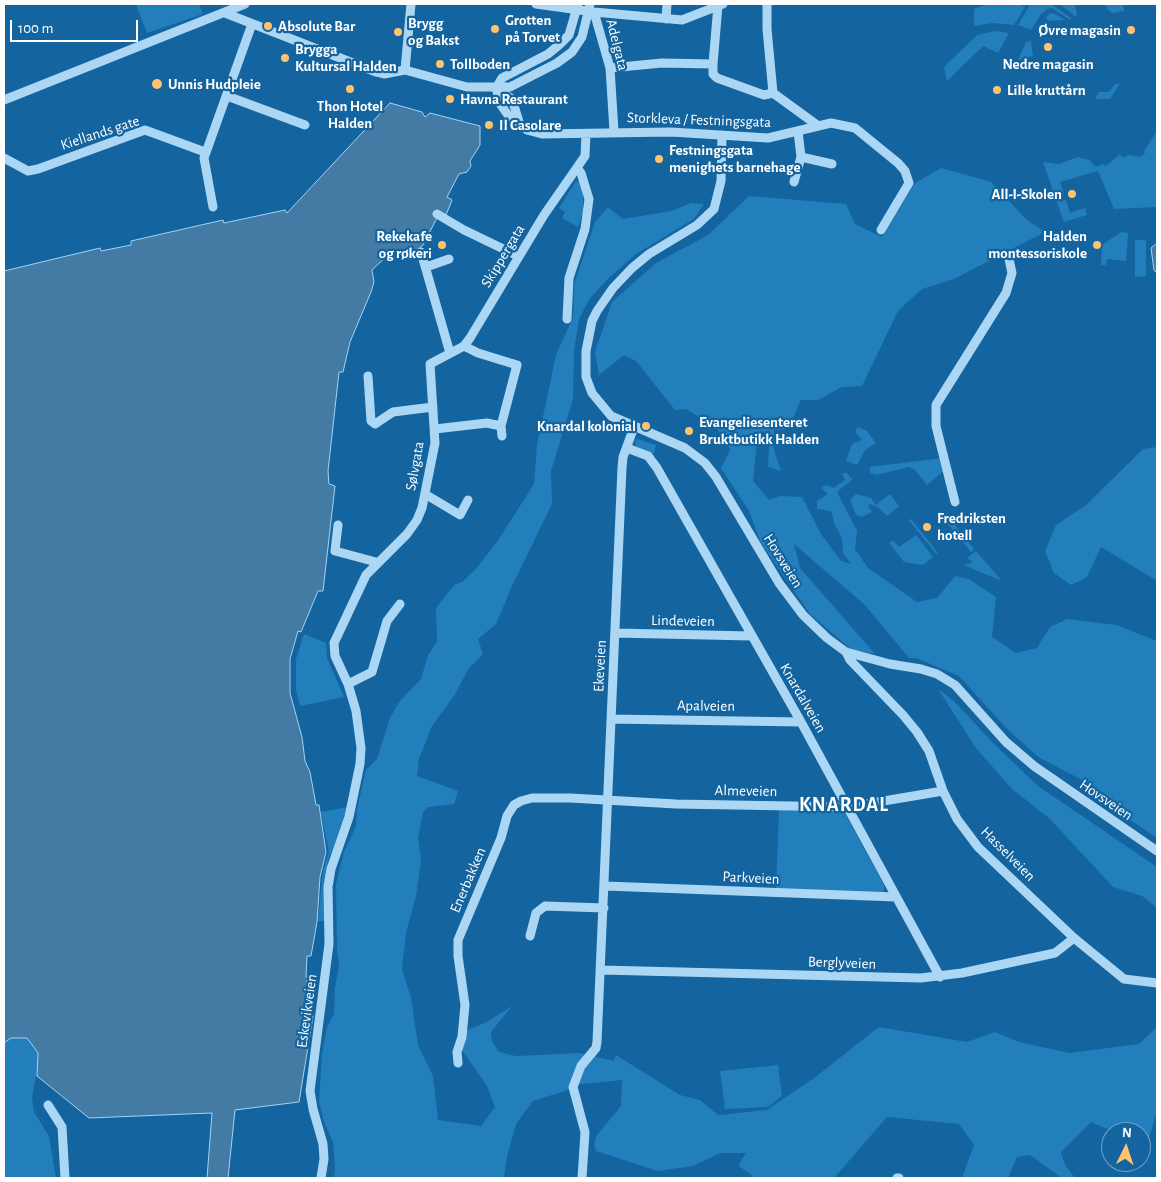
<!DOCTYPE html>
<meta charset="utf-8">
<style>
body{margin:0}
#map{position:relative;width:1161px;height:1182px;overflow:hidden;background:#14649f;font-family:"Alegreya Sans",sans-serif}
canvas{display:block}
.frame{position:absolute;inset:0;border:5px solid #fff;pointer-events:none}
.north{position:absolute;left:1101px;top:1122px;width:50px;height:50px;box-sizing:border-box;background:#14649f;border:1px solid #72a2c5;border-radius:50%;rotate:4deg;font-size:14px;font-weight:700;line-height:20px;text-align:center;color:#fff}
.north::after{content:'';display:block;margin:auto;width:18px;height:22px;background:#ffc26f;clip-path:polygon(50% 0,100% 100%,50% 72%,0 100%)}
.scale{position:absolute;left:10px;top:20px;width:128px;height:22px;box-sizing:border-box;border:2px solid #fff;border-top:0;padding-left:6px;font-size:15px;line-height:18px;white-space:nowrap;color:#fff;-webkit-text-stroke:4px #14649f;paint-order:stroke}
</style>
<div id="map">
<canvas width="1161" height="1182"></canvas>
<div class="frame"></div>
<div class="north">N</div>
<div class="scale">100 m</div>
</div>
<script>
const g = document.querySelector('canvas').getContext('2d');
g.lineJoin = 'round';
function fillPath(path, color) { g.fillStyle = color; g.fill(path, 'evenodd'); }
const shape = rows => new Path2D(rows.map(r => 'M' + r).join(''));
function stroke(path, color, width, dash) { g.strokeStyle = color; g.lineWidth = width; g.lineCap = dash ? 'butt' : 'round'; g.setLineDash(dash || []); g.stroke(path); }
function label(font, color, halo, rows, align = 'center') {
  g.font = font + ' "Alegreya Sans",sans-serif'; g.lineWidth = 4.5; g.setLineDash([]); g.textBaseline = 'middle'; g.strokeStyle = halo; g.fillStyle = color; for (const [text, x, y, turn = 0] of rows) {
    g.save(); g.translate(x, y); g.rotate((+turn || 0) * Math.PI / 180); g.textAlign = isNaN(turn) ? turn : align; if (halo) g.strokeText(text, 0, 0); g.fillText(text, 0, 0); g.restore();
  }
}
fillPath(shape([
 [138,4,202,4,199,5,203,14,147,33,137,7],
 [989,4,1019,4,1025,7,1014,25,993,23,974,26,974,9],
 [1026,4,1051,4,1071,18,1070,20,1052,8,1047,9,1041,14,1031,30,1018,25,1029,6],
 [1060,4,1075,4,1077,16,1076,17],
 [1106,4,1123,4,1124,11,1112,13,1107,9],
 [1051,13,1057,15,1065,20,1048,21,1046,17],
 [995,31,1009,33,998,53,983,46,947,81,944,67,977,35],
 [1031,41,1033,56,1018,60,1026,42],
 [1120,83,1110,99,1095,99,1099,92,1109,92,1114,85],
 [1157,131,1157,207,1114,209,1098,171,1060,182,1064,194,1058,196,1060,202,1066,200,1070,213,1085,208,1087,215,1064,222,1043,162,1059,164,1078,157,1089,160,1096,167,1103,164,1106,166,1120,154,1123,158,1128,155,1140,157,1145,153,1144,151],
 [941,168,991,182,1027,220,1045,232,954,279,922,289,898,311,862,386,842,387,818,400,801,400,788,429,774,430,774,450,781,471,768,467,770,431,758,432,753,481,769,500,780,496,802,497,821,534,841,561,851,564,843,553,842,538,835,525,831,511,817,509,817,501,828,494,821,488,826,485,834,488,845,480,842,473,847,473,851,478,855,477,837,492,857,531,855,549,868,568,917,602,937,598,955,576,969,579,996,597,992,637,1016,653,1037,648,1050,627,1067,619,1116,625,1157,641,1157,838,1123,815,1082,780,1038,757,1006,728,959,676,916,658,909,658,865,605,794,544,800,568,875,654,852,650,810,614,761,543,749,511,721,468,730,450,725,438,714,426,686,409,675,410,636,361,624,355,599,375,595,352,612,302,656,263,708,235,749,196,846,204,855,224,882,237,915,183],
 [576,181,581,183,583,196,583,212,578,227,562,218,565,212,559,208],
 [691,203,704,204,694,219,636,254,609,278,590,298,579,319,574,351,573,399,551,471,552,504,512,586,496,624,478,639,483,654,469,668,454,696,432,726,419,759,417,776,458,791,454,804,428,807,423,812,418,838,421,860,416,896,406,933,402,969,411,998,418,1045,433,1076,438,1120,481,1126,495,1107,487,1086,462,1050,467,1030,487,1022,512,1006,491,1032,492,1041,499,1052,516,1056,579,1053,614,1061,616,1055,680,1095,700,1100,718,1115,767,1110,814,1078,879,1027,967,1042,995,1032,1019,1042,1069,1053,1139,1044,1157,1027,1157,1110,1148,1142,1141,1142,1141,1132,1115,1132,1091,1122,1061,1152,1065,1165,1075,1178,1062,1178,1030,1155,1017,1157,1008,1178,962,1178,974,1145,959,1124,887,1117,834,1178,752,1178,751,1174,738,1166,746,1153,720,1153,693,1166,658,1171,596,1151,594,1144,597,1135,621,1106,622,1080,581,1084,568,1090,533,1101,516,1124,507,1156,504,1178,334,1178,335,1168,333,1142,324,1122,319,1101,322,1054,327,1027,334,1014,335,987,339,966,337,949,336,884,344,852,356,826,357,809,366,770,377,759,390,718,399,702,421,679,428,655,437,642,436,608,454,585,462,582,474,571,497,542,534,484,537,445,556,355,573,317,574,285,595,222,608,207,623,219,672,211],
 [1121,232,1128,233,1126,261,1107,259,1106,265,1101,265,1102,245],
 [1135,240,1146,240,1146,276,1135,277],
 [858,427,867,431,876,443,865,450,857,465,846,461,852,444,862,440,855,432],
 [637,439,656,445,654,453,652,455,636,446,635,440],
 [1157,447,1157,581,1101,547,1087,577,1071,585,1054,573,1045,551,1056,525,1086,505,1143,449],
 [942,458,946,469,927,485,914,469,908,467,877,475,870,473,870,467],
 [856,494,871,498,876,505,890,494,899,506,887,516,878,507,870,504,868,506,872,512,862,517,856,515,850,500],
 [911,519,938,553,936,554,909,520],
 [951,520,974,549,971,552,947,523],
 [916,535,933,557,923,565,904,562,889,543,893,540,899,547],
 [976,551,1002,581,964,565,973,562,967,558],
 [304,634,326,643,327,658,344,697,300,706,296,690,296,659],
 [938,689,954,701,992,742,1038,786,1157,867,1157,908,1142,896,1113,887,1049,818,1012,789,976,748],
 [348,807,341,833,328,860,325,890,325,921,318,921,323,870,329,852,321,812],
 [779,809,843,810,884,885,884,890,881,893,776,890],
 [27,1037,38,1053,39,1060,32,1098,34,1112,49,1136,56,1178,4,1178,4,1043,11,1038],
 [778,1065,782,1096,768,1107,725,1109,720,1071]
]), '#237ebc');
const water = shape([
 [390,103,422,112,425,117,430,113,480,126,480,145,470,161,471,166,467,172,459,174,447,197,452,200,446,215,440,212,423,245,414,253,391,259,388,255,372,270,374,282,371,292,350,342,343,372,339,372,328,471,329,484,335,486,323,591,318,591,301,632,298,631,290,659,290,693,302,737,305,761,310,772,316,805,319,805,326,852,320,877,317,922,311,956,307,956,306,977,312,978,307,980,306,1005,310,1007,313,1016,299,1102,235,1110,228,1178,207,1178,212,1113,89,1118,37,1076,38,1053,27,1038,11,1038,4,1043,4,271,100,248,101,251,131,245,131,241,223,220,224,223,285,210,287,213,390,103],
 [1157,243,1157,273,1154,270,1151,248,1157,243]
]);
fillPath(water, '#437ba4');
stroke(water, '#9fd4f7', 1);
stroke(shape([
 [536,4,594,12,610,68,614,131],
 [767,4,767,29,773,93],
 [718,5,713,64,713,74,717,78,764,95,773,93,817,125],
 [594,12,682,20,723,4],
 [225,13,376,72,384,74,405,70],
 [666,19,667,4],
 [610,68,662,63,713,64],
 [405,70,467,87,510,87,557,63,572,52,582,37,590,4],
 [405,70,411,4],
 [496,88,501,105,508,115,527,130,542,134,671,132,768,138,831,123,855,128,898,163,905,171,909,183,881,230],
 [496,88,502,78,548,54,559,45,569,35,578,4],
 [496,88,512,99,520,125],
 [227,96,305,125],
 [4,100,245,4],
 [722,135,721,181,714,209,697,225,649,254,632,268,613,288,597,311,592,321,586,351,586,377,592,393,611,416,685,448,705,463,716,477,779,583,803,615,827,638,846,652,890,664,921,669,937,674,955,685,1006,742,1034,766,1157,851],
 [801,157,832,164],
 [4,158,28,171,38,169,145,130,205,152],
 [794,182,801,157,798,131],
 [213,207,204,158,252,24],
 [437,214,464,230,518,256],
 [421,252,450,353],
 [426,267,449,259],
 [567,319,569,278,585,229,589,199,581,173,577,168],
 [464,346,478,353,517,365,501,426,502,436],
 [368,376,371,421,375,424,393,412,433,407],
 [435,429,487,423,501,426],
 [627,448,648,456,657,468,801,722,940,977],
 [425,494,460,515,468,500],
 [955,502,936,426,936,405,1006,293,1012,273,1009,259],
 [338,525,335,551,376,562],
 [615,633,751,636],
 [846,652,850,660,903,715,917,732,929,751,943,791,957,819,978,847,1074,938,1124,979,1157,983],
 [348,684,372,672,387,621,400,604],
 [611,719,801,722],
 [605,886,896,897],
 [530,936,536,913,545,906,604,908],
 [601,970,921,978,962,973,1055,953,1074,938],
 [458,1063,457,1052,462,1037,465,1005,458,956,458,940,501,838,507,816,514,805,521,801,532,798,570,798,676,804,848,807,943,791],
 [48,1105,62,1127,65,1178],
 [321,1178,324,1159,323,1144,313,1109,310,1091,329,944,328,887,331,869,349,817,360,764,361,748,356,711,348,684,335,656,334,643,366,575,407,534,417,520,422,508,435,443,430,364,464,346,470,338,544,215,585,156,586,134],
 [582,1178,585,1132,573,1087,581,1066,596,1048,597,1042,622,468,623,457,634,427],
 [897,1178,899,1178]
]), '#acd7f4', 9);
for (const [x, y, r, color] of [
 [268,26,5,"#ffc26f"],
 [495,29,5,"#ffc26f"],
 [1131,30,5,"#ffc26f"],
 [398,32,5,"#ffc26f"],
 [1048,47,5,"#ffc26f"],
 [285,58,5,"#ffc26f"],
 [440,64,5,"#ffc26f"],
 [157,84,6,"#ffc26f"],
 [350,89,5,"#ffc26f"],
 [997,90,5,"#ffc26f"],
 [450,99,5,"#ffc26f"],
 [489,125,5,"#ffc26f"],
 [659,159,5,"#ffc26f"],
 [1072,194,5,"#ffc26f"],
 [442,245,5,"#ffc26f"],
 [1097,245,5,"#ffc26f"],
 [646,426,5,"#ffc26f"],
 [689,431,5,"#ffc26f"],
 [927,527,5,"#ffc26f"]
]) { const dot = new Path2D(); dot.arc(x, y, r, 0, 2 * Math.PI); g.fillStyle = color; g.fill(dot); stroke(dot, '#14649f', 2); }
label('bold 15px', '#fff', '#14649f', [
 ["Grotten",505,20],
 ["på Torvet",505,37],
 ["Brygg",408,23],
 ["og Bakst",408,40],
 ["Absolute Bar",278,26],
 ["Øvre magasin",1121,30,"right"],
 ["Brygga",295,49],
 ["Kultursal Halden",295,66],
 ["Tollboden",450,64],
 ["Nedre magasin",1048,64,"center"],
 ["Unnis Hudpleie",168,84],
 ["Lille kruttårn",1007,90],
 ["Havna Restaurant",460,99],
 ["Thon Hotel",350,106,"center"],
 ["Halden",350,123,"center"],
 ["Il Casolare",499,125],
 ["Festningsgata",669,150],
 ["menighets barnehage",669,167],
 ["All-I-Skolen",1062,194,"right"],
 ["Rekekafe",432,236,"right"],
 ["og røkeri",432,253,"right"],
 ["Halden",1087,236,"right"],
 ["montessoriskole",1087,253,"right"],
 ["Evangeliesenteret",699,422],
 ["Bruktbutikk Halden",699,439],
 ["Knardal kolonial",636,426,"right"],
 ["Fredriksten",937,518],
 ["hotell",937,535]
], 'left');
label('15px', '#fff', '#14649f', [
 ["Adelgata",617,45,76],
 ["Storkleva / Festningsgata",699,120,2],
 ["Kiellands gate",100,133,-18],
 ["Skippergata",503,256,-59],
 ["Sølvgata",415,466,-80],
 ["Hovsveien",783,561,58],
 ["Lindeveien",683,621,1],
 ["Ekeveien",600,666,-87],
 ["Knardalveien",803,698,60],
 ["Apalveien",706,706,1],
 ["Almeveien",746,791,1],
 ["Hovsveien",1106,800,34],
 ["Hasselveien",1008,854,45],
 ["Parkveien",751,878,3],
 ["Enerbakken",468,880,-67],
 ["Berglyveien",842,963,2],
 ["Eskevikveien",307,1011,-82]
]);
g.letterSpacing = '1px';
label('bold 20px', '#fff', '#14649f', [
 ["KNARDAL",844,805]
]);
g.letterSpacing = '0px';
</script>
